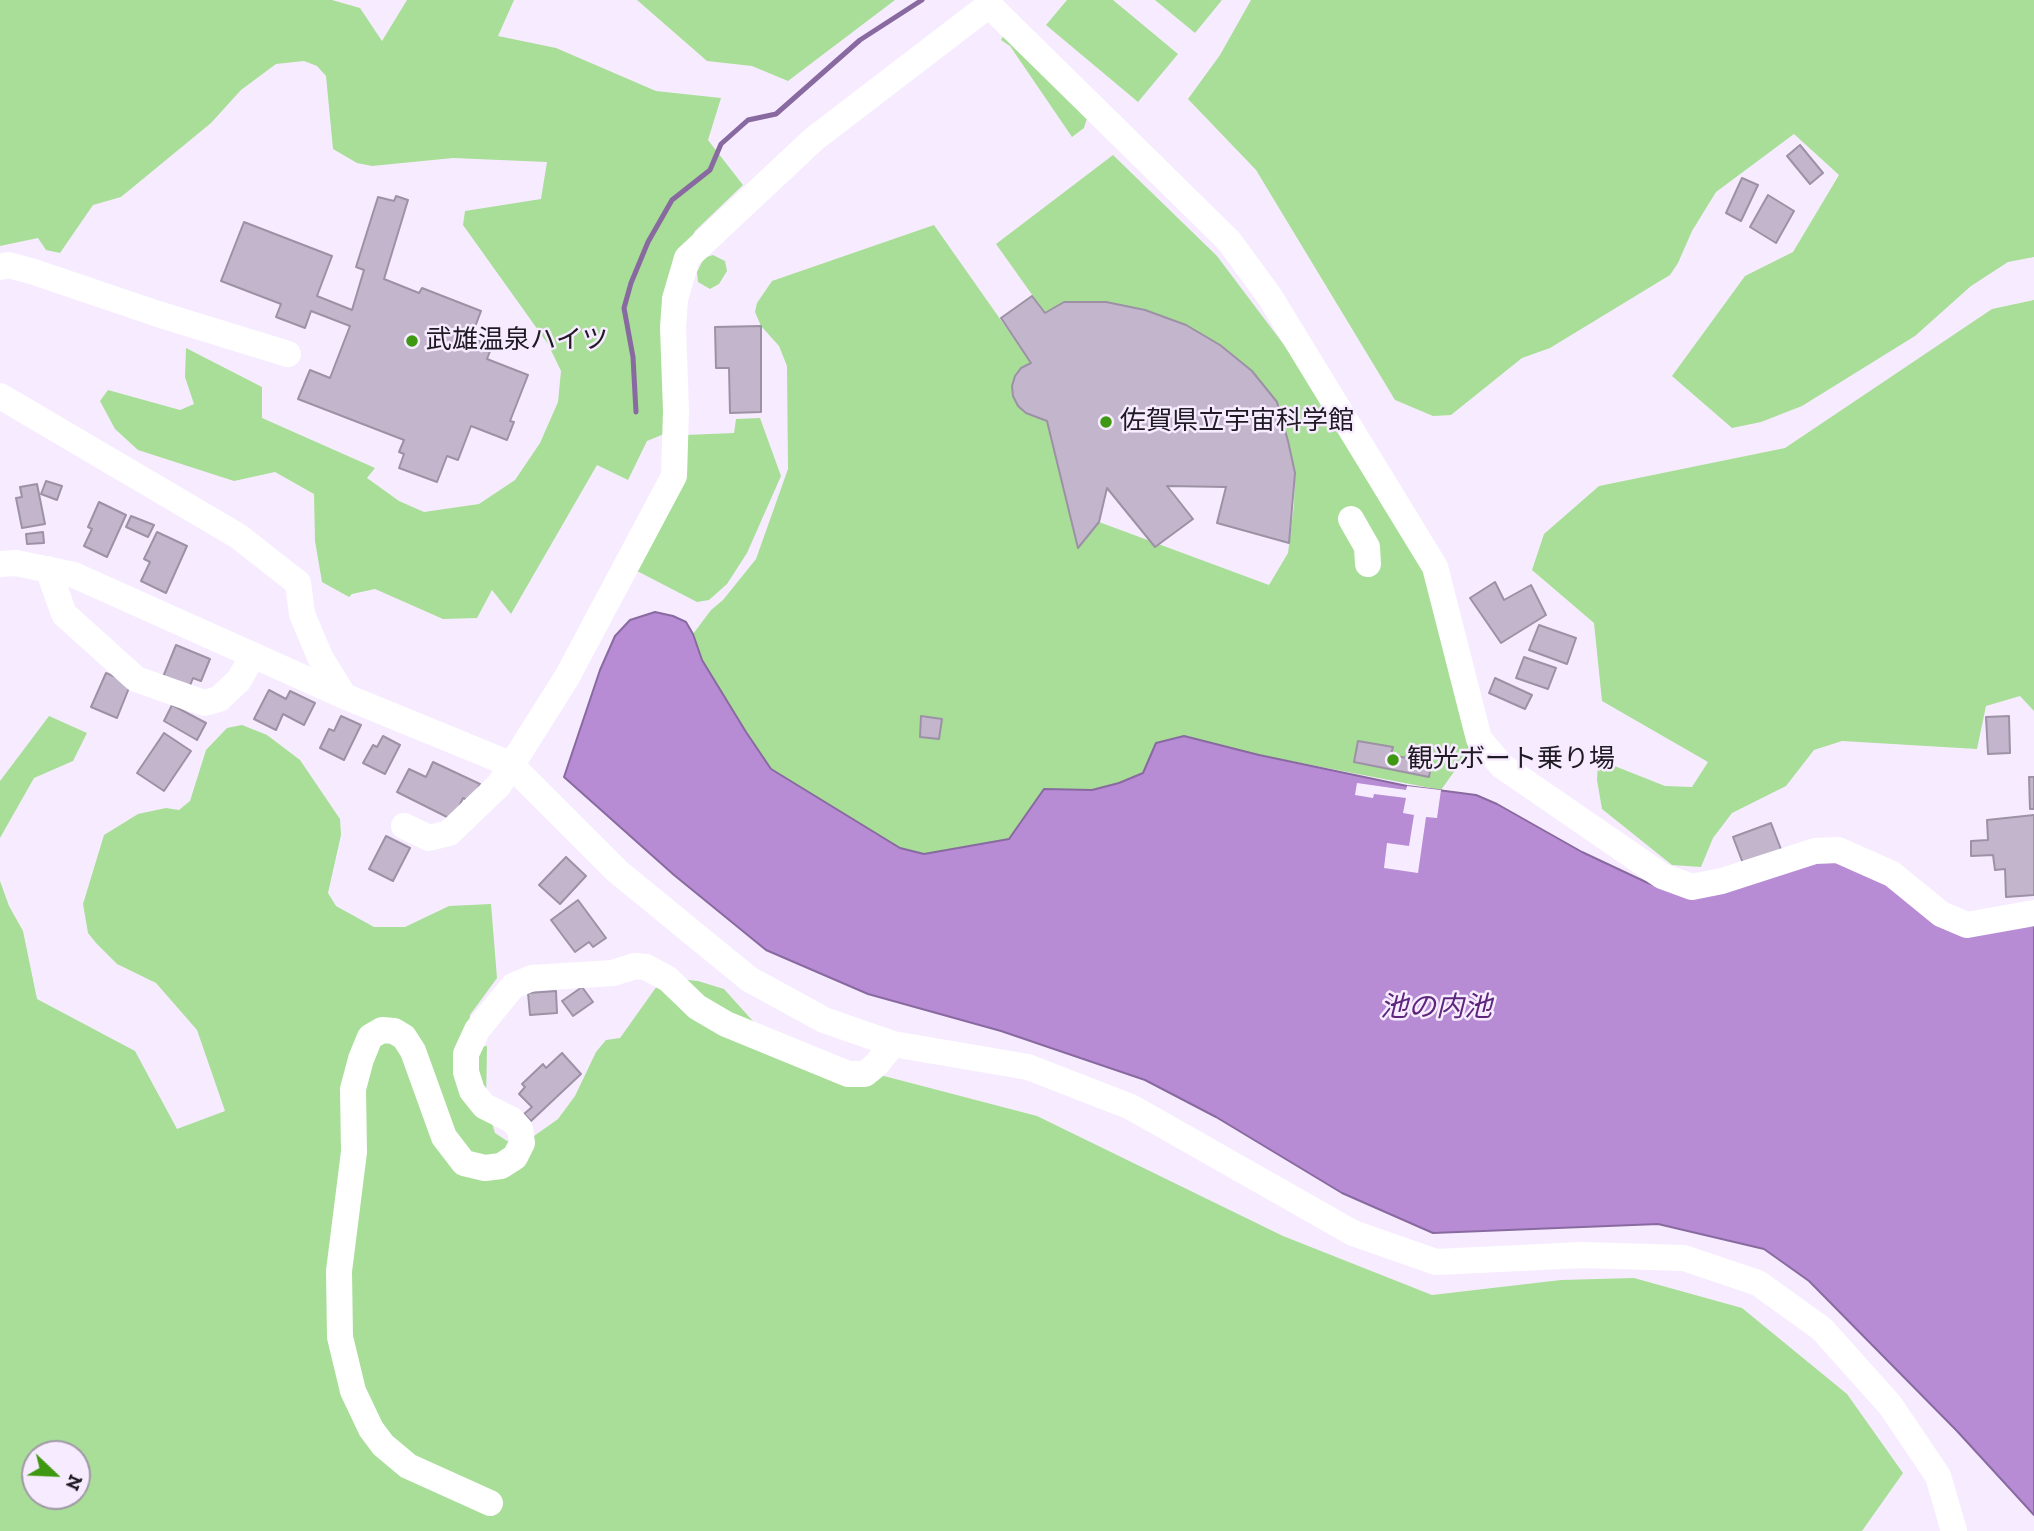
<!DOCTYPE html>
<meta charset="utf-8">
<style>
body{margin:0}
#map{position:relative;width:2034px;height:1531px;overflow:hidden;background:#f7ecff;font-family:"Zilla Slab",serif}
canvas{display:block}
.north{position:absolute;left:21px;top:1440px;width:70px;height:70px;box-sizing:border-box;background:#f7ecff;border:2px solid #a198a7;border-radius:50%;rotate:113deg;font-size:19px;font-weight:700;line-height:28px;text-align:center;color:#1f1a23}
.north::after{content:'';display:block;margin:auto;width:24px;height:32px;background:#3e9812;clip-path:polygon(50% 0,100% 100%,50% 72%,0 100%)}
</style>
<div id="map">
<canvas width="2034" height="1531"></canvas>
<div class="north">N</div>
</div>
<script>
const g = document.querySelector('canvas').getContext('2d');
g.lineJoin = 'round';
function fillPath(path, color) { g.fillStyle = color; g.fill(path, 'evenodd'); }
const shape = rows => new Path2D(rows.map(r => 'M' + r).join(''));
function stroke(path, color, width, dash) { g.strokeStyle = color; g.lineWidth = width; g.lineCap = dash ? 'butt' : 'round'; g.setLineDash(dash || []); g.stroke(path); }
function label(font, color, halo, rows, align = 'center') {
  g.font = font + ' "Zilla Slab","Noto Sans JP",serif'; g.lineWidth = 5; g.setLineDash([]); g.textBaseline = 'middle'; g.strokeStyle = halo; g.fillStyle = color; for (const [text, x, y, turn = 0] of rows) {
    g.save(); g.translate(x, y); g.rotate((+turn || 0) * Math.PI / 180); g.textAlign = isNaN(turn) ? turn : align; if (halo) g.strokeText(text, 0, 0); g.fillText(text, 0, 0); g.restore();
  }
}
fillPath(shape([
 [0,0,332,0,360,8,382,41,407,0,514,0,498,36,556,48,656,91,721,98,708,140,743,185,695,231,663,295,664,434,647,441,628,480,597,465,511,614,492,590,477,618,443,619,375,589,352,594,349,597,322,582,315,541,314,494,275,472,234,481,138,450,115,429,100,401,108,390,180,410,194,404,185,377,186,348,262,387,262,418,375,468,367,478,399,501,424,512,479,504,515,480,540,443,558,402,561,371,548,344,463,225,465,211,541,199,547,162,453,158,372,166,357,163,333,149,326,76,317,66,304,61,276,64,241,90,211,123,121,197,93,205,60,253,46,250,38,238,0,246],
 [637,0,895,0,788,81,752,66,707,61],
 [1067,0,1113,0,1178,54,1138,102,1046,25],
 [1155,0,1222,0,1195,33],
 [1251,0,2034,0,2034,257,2008,262,1971,286,1915,336,1802,406,1761,422,1732,428,1672,376,1745,276,1793,252,1839,175,1794,134,1716,192,1692,231,1678,263,1670,275,1550,348,1522,358,1451,415,1433,416,1395,400,1256,170,1188,99,1220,55],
 [1005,33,1088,115,1084,128,1072,137,1010,46,1001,40],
 [1113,155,1217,256,1361,447,1430,568,1473,745,1441,790,1259,755,1184,736,1156,743,1143,773,1119,783,1092,790,1044,790,1009,839,924,854,900,848,771,769,746,732,702,660,693,634,711,610,723,600,756,559,788,469,787,366,779,346,761,326,755,312,757,303,772,281,934,225,1031,363,1021,368,1015,376,1012,386,1013,396,1018,406,1026,413,1047,421,1078,547,1099,522,1269,585,1288,553,1294,505,1295,473,1277,402,1252,371,1220,346,1186,325,1145,310,1106,302,1064,302,1045,313,996,244],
 [713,255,725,261,727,271,719,284,710,289,698,282,697,272,704,258],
 [2034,300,2034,711,2020,696,1986,706,1977,749,1842,741,1814,750,1786,786,1732,813,1713,838,1701,867,1672,865,1602,809,1597,780,1598,764,1612,765,1665,786,1692,787,1708,762,1602,701,1594,623,1532,570,1544,534,1599,486,1785,448,1992,309],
 [760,418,781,476,747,553,727,584,709,600,697,602,637,571,685,435,734,433,736,419],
 [49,716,87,733,73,761,34,778,0,838,0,781],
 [242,725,267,735,300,760,340,819,341,835,328,893,336,906,374,927,405,927,449,906,491,904,497,978,470,1015,467,1048,487,1046,486,1104,495,1133,507,1141,534,1136,558,1119,575,1096,596,1052,606,1040,620,1038,657,986,669,978,698,981,724,989,761,1030,861,1070,1037,1116,1283,1236,1432,1295,1561,1280,1634,1278,1742,1308,1847,1394,1903,1473,1862,1531,0,1531,0,881,9,906,23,931,37,999,135,1051,177,1129,225,1111,197,1030,156,983,117,964,96,943,88,933,83,904,104,835,138,814,166,808,179,810,190,801,206,750,227,728],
 [35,1454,77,1454,77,1496,35,1496]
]), '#a8de97');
const water = shape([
 [655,612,673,616,686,622,693,634,702,660,746,732,771,769,900,848,924,854,1009,839,1044,789,1092,790,1119,783,1143,773,1156,743,1184,736,1259,755,1407,786,1476,795,1497,804,1582,852,1648,883,1675,892,1821,856,1882,879,1936,922,2034,926,2034,1515,1957,1431,1809,1281,1764,1249,1658,1224,1433,1233,1342,1193,1216,1117,1145,1080,1001,1031,868,994,766,950,674,875,564,777,600,670,615,636,630,620,655,612]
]);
fillPath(water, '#b78cd5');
stroke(water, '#896aa0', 2);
fillPath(shape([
 [1357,783,1406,790,1407,786,1441,790,1437,818,1426,817,1418,873,1384,868,1387,843,1409,846,1414,815,1403,813,1406,798,1374,794,1373,798,1355,795]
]), '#f7ecff');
stroke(shape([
 [636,412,633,357,624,308,631,283,648,242,672,200,710,170,721,144,748,120,776,114,860,40,922,0]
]), '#896aa0', 5);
const building = shape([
 [1800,145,1823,173,1810,184,1787,156,1800,145],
 [1742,178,1758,185,1741,221,1726,213,1742,178],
 [1768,195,1794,211,1776,243,1750,227,1768,195],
 [396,196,408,200,384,279,419,293,422,288,481,311,475,327,470,325,466,336,492,346,487,359,528,375,510,421,514,422,507,440,471,426,458,460,447,456,437,482,399,468,404,454,399,452,404,440,298,399,310,370,330,378,350,326,311,311,305,328,276,317,281,304,221,281,244,222,332,256,317,296,352,310,364,270,356,267,378,197,394,201,396,196],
 [1032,296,1045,313,1064,302,1106,302,1145,310,1186,325,1220,345,1252,371,1277,402,1288,441,1295,473,1289,543,1217,523,1226,487,1167,486,1193,519,1155,547,1107,488,1099,522,1078,548,1047,421,1026,413,1018,406,1013,396,1012,386,1015,376,1021,368,1031,363,1001,318,1032,296],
 [761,326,761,412,730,413,729,368,716,368,715,327,761,326],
 [46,481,62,486,57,500,41,494,46,481],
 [37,484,45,524,22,528,16,498,22,497,20,487,37,484],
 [99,502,126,515,107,557,84,546,92,529,88,527,99,502],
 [131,516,154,525,148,537,126,527,131,516],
 [43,532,44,543,27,544,26,534,43,532],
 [157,532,187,546,166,593,141,581,150,562,144,559,157,532],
 [1495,582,1504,600,1531,585,1546,615,1501,643,1470,598,1495,582],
 [1539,625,1576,638,1567,664,1529,650,1539,625],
 [176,645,210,659,201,681,193,678,189,688,163,677,176,645],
 [1524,657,1556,668,1548,689,1516,678,1524,657],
 [106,673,131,683,117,718,91,707,106,673],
 [1495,678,1532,695,1525,709,1489,693,1495,678],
 [269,690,286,699,290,691,315,703,304,725,283,714,276,730,254,719,269,690],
 [172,705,206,723,197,740,164,721,172,705],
 [341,716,361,725,344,760,320,748,329,729,334,731,341,716],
 [921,716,942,719,939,739,920,737,921,716],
 [2009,716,2010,753,1988,754,1986,717,2009,716],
 [164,733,191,751,164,791,137,773,164,733],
 [383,736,400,745,385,774,363,763,373,745,377,747,383,736],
 [1358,741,1393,747,1391,755,1407,758,1409,750,1433,755,1429,777,1354,762,1358,741],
 [433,762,480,784,471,802,463,798,453,820,397,792,409,769,426,777,433,762],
 [2029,777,2034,777,2034,809,2030,809,2029,777],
 [2034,815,2034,895,2006,897,2005,869,1995,870,1993,855,1971,856,1971,841,1988,840,1987,820,2034,815],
 [1771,823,1782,852,1744,866,1733,837,1771,823],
 [386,836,410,848,393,881,369,869,386,836],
 [566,857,586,876,560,904,539,885,566,857],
 [578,900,606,938,593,947,589,942,575,952,551,920,578,900],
 [582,987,593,1002,573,1016,562,1001,582,987],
 [556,991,557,1013,530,1015,528,993,556,991],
 [562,1053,581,1074,531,1121,524,1114,532,1107,519,1094,525,1087,522,1084,543,1064,546,1068,562,1053]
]);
fillPath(building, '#c3b6cc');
stroke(building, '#9d91a6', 2);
stroke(shape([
 [0,267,8,265,31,271,161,315,288,354],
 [0,396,238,536,298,583,302,614,320,657,344,696],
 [1351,519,1367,547,1368,564],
 [0,564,16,563,74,575,344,696,510,764,617,871,749,979,824,1020,893,1044,1028,1067,1131,1107,1353,1233,1436,1262,1583,1255,1684,1258,1758,1283,1822,1329,1890,1405,1938,1476,1954,1531],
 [48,569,64,614,136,679,204,703,219,699,239,680,253,655],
 [404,826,429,838,449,833,499,785,567,677,674,476,676,411,673,328,675,299,687,258,814,139,989,5,1229,241,1270,297,1435,567,1479,739,1502,766,1662,876,1692,887,1722,881,1815,851,1838,850,1892,874,1941,914,1967,925,2034,913],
 [490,1503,408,1466,383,1445,371,1429,353,1391,340,1337,339,1271,354,1152,353,1089,361,1059,370,1037,382,1030,394,1031,404,1037,413,1051,444,1137,464,1163,485,1168,501,1166,515,1157,522,1143,520,1129,512,1120,484,1106,472,1091,466,1072,466,1054,477,1030,513,986,532,978,613,973,635,966,646,967,668,979,697,1007,726,1024,848,1074,865,1074,876,1065,893,1044]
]), '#fff', 26);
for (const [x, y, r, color] of [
 [412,341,7,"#3e9812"],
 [1106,422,7,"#3e9812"],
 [1393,760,7,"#3e9812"]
]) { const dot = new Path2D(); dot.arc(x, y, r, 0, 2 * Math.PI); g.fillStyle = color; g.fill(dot); stroke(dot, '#f7ecff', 2.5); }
label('26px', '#1f1a23', '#f7ecff', [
 ["武雄温泉ハイツ",426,341],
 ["佐賀県立宇宙科学館",1120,422],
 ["観光ボート乗り場",1407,760]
], 'left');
label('italic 28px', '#5d267c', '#f7ecff', [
 ["池の内池",1436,1008]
]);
</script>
